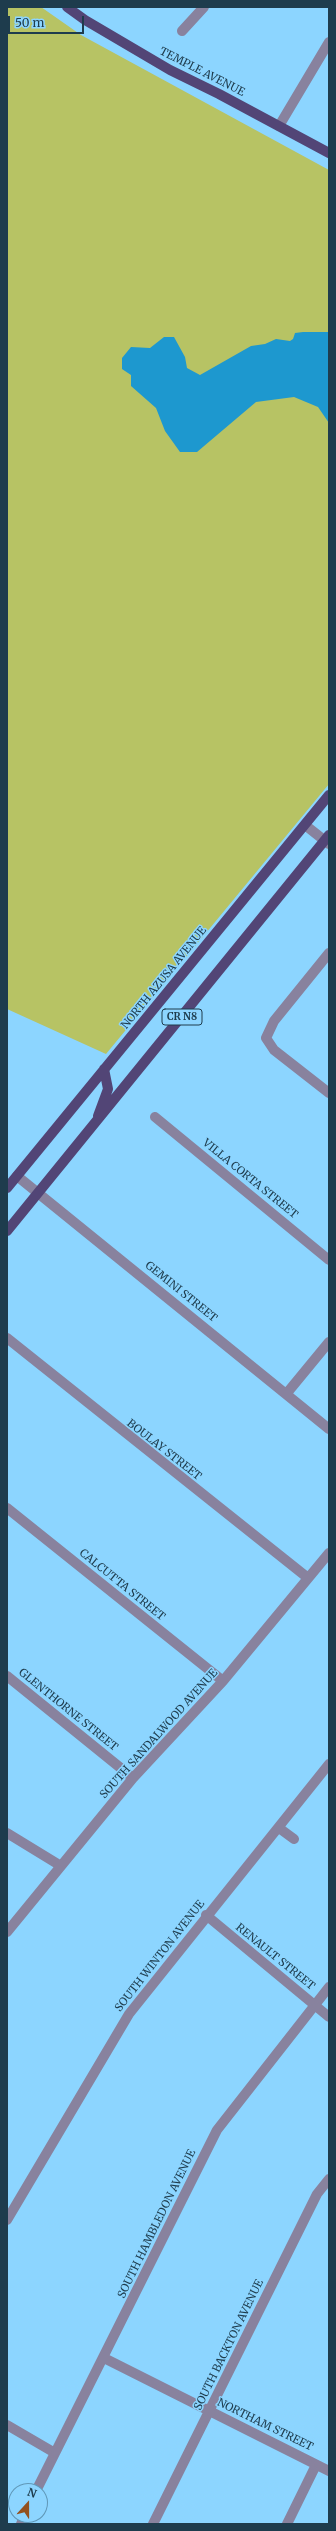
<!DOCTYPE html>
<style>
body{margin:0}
#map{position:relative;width:336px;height:2531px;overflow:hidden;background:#8cd5ff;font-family:Merriweather,serif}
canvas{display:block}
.frame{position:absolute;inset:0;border:8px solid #1e3c4d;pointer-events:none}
.north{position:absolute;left:8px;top:2483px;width:40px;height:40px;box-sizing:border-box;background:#8cd5ff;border:1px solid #6098b8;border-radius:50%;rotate:21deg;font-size:11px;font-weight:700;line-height:16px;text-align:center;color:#1e3c4d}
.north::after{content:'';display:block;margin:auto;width:14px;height:18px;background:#93511e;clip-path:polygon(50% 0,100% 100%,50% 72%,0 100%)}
.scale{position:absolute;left:8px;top:16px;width:76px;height:18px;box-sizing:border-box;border:2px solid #1e3c4d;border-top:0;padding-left:5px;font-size:12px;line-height:14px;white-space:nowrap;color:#1e3c4d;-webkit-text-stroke:3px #8cd5ff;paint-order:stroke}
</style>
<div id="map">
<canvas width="336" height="2531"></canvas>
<div class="frame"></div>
<div class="north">N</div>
<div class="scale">50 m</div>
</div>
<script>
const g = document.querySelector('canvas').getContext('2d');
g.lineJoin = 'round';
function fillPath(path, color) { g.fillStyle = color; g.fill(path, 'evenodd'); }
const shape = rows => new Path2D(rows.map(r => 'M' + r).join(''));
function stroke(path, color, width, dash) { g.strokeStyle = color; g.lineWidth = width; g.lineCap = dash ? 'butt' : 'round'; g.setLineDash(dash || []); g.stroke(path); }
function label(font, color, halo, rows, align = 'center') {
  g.font = font + ' Merriweather,serif'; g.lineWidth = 3; g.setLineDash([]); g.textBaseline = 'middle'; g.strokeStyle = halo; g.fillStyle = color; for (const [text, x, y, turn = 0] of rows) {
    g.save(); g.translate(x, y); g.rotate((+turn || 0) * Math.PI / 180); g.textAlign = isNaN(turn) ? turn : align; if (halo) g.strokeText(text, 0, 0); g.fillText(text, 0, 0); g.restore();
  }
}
fillPath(shape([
 [7,7,41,7,81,35,329,170,329,784,106,1054,7,1009]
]), '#b7c364');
fillPath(shape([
 [303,332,329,332,329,423,318,407,294,397,256,402,197,452,180,452,165,431,156,408,131,386,131,375,122,369,122,358,131,347,150,348,164,337,174,337,185,357,187,368,200,375,251,346,265,344,276,339,290,341,293,339,295,333]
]), '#1d98cf');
stroke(shape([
 [182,31,204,7],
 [279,126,329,42],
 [305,825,329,844],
 [329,953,274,1021,266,1038,274,1050,329,1093],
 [155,1117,329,1260],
 [17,1176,329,1429],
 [7,1338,308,1578],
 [287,1393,329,1342],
 [7,1508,223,1681],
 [7,1676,133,1778],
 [279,1828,294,1839],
 [7,1833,61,1866],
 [206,1915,329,2017],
 [7,1932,133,1778,223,1681,329,1553],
 [7,2220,129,2014,329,1764],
 [104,2358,329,2471],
 [7,2425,55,2453],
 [36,2491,217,2130,329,1987],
 [21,2524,25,2515],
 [153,2524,317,2194,329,2179],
 [287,2524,316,2465]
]), '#88829e', 10);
stroke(shape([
 [67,7,85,20,170,70,219,94,329,153],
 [98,1116,108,1089,104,1069],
 [7,1188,329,795],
 [7,1231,329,835]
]), '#524576', 10);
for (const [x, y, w] of [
 [182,1017,40]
]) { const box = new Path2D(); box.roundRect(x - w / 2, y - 8, w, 16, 3); g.fillStyle = '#8cd5ff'; g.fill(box); stroke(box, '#1e3c4d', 1); }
label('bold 10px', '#1e3c4d', null, [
 ["CR N8",182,1017]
]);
label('11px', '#1e3c4d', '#8cd5ff', [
 ["TEMPLE AVENUE",202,72,27],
 ["NORTH AZUSA AVENUE",164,978,-51],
 ["VILLA CORTA STREET",250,1179,39],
 ["GEMINI STREET",181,1292,39],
 ["BOULAY STREET",164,1450,38],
 ["CALCUTTA STREET",122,1585,39],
 ["GLENTHORNE STREET",68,1710,39],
 ["SOUTH SANDALWOOD AVENUE",159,1734,-48],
 ["SOUTH WINTON AVENUE",160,1956,-52],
 ["RENAULT STREET",275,1957,39],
 ["SOUTH HAMBLEDON AVENUE",157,2224,-64],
 ["SOUTH BACKTON AVENUE",229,2345,-64],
 ["NORTHAM STREET",265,2425,26]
]);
</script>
